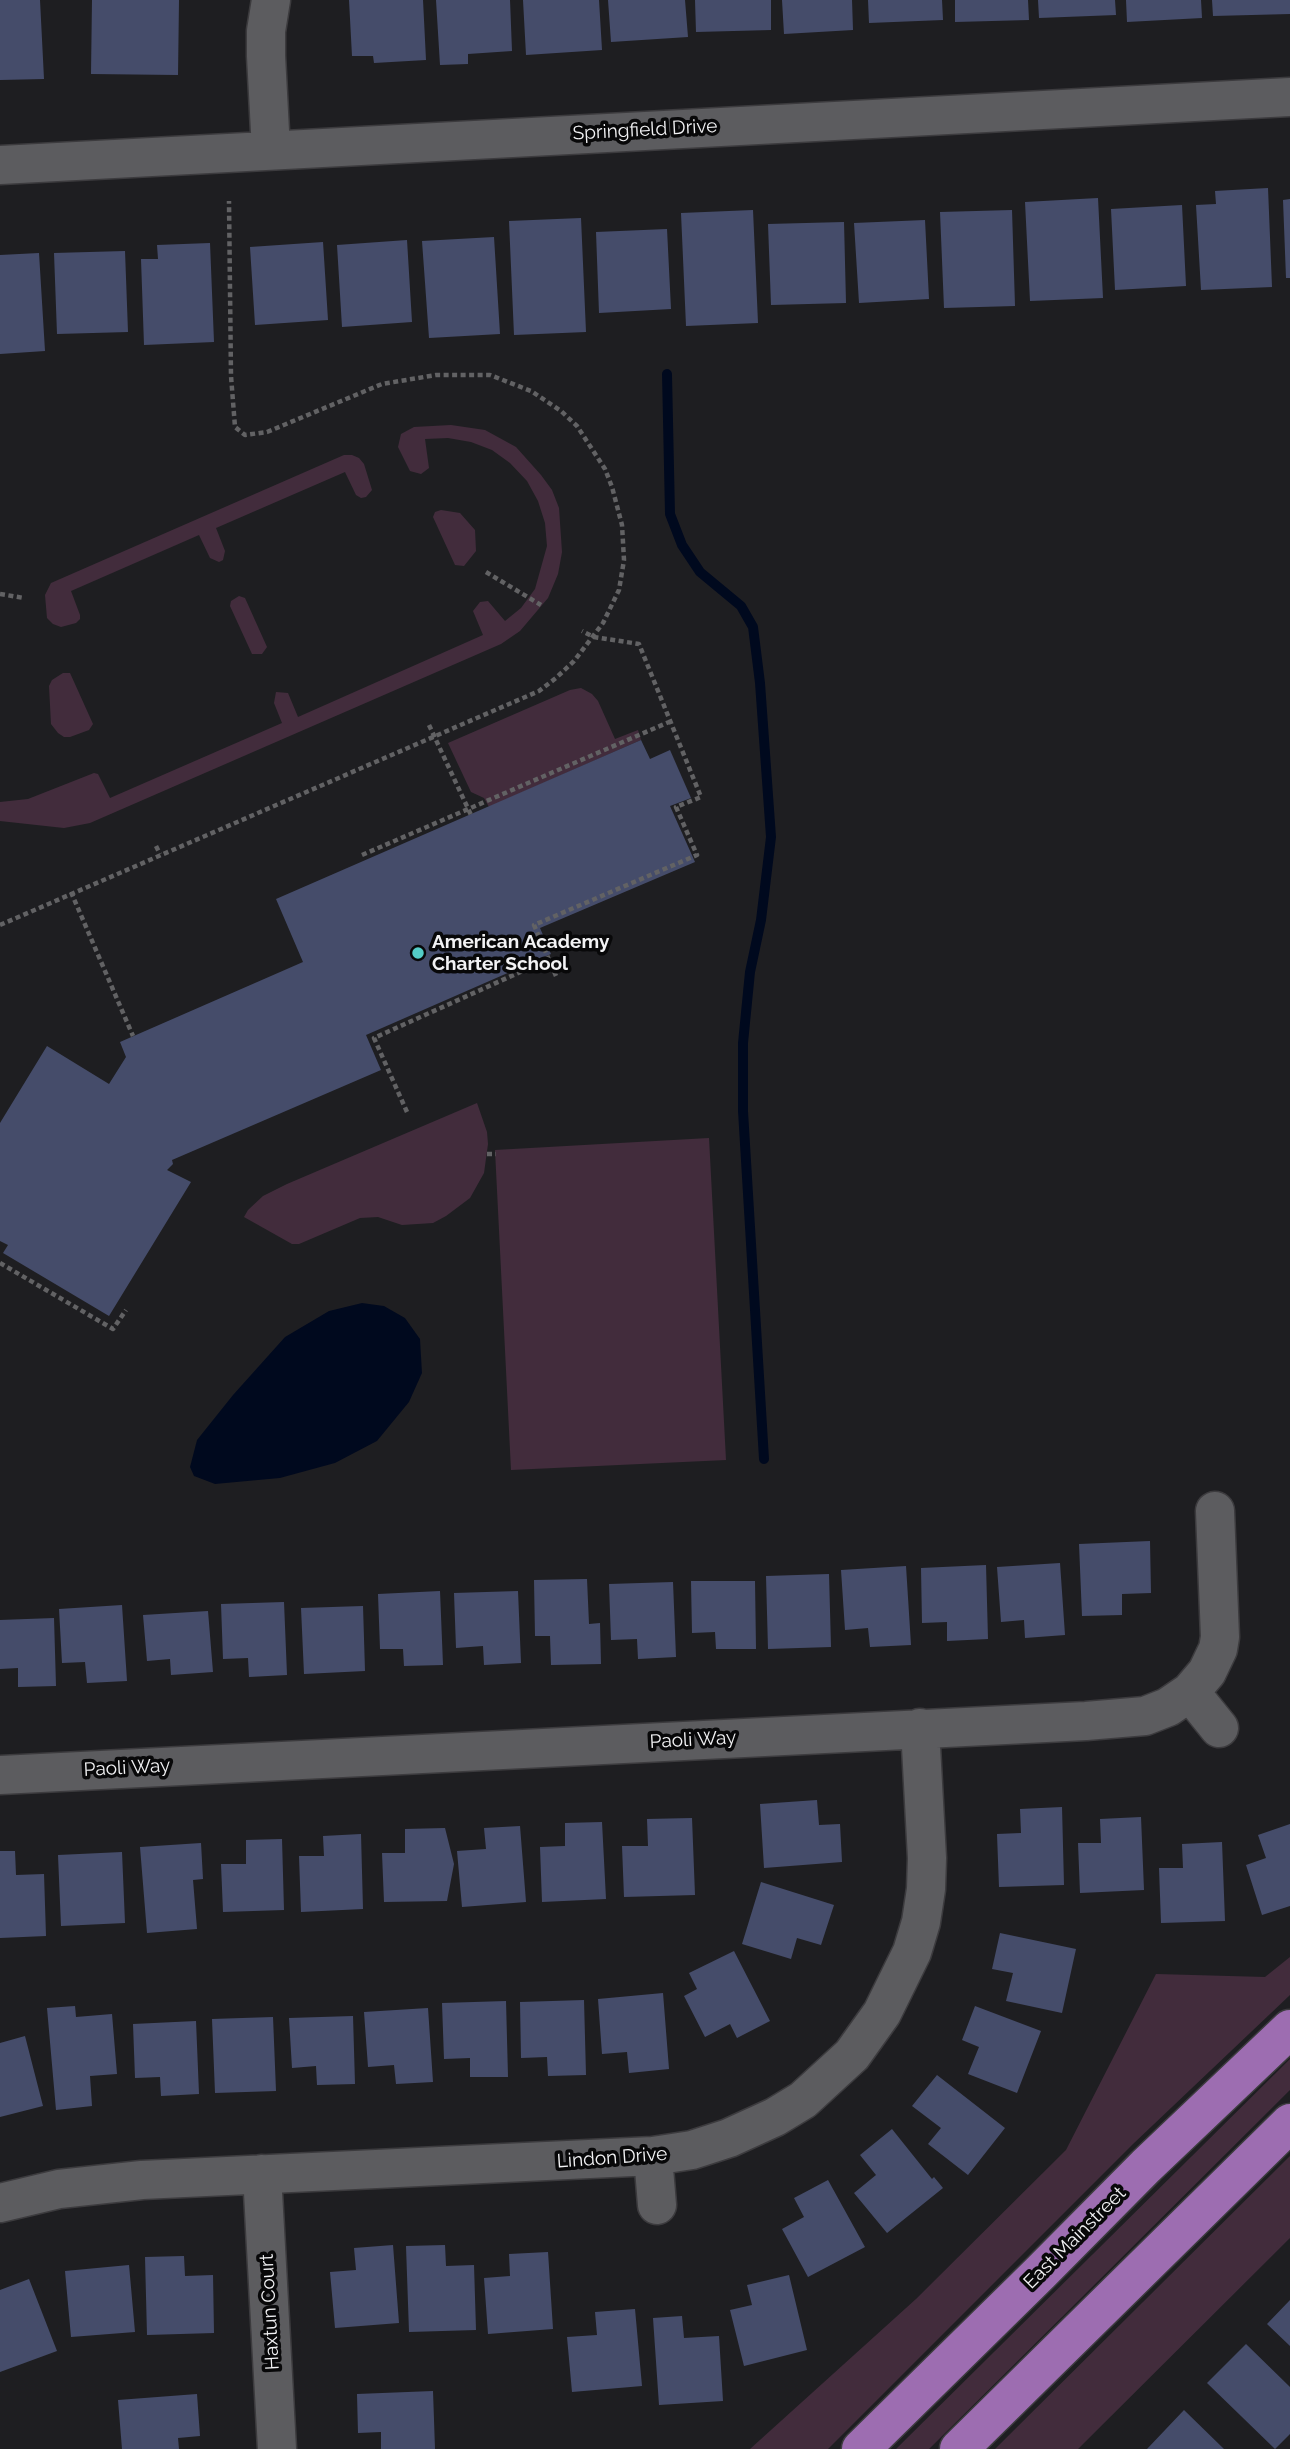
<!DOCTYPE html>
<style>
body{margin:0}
canvas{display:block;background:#1e1e21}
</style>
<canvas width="1290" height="2449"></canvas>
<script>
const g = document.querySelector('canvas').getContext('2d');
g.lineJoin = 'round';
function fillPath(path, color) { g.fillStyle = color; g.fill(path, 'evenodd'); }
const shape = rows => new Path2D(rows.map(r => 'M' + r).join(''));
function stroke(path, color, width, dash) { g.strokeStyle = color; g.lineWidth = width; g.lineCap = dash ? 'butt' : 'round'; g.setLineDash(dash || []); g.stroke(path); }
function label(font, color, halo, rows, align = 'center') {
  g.font = font + ' Raleway,sans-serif'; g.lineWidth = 7; g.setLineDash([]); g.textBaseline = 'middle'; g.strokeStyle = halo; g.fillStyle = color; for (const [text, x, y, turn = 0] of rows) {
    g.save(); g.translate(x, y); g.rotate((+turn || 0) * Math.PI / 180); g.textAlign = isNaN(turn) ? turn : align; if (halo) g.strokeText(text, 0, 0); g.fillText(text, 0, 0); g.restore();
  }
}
fillPath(shape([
 [451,425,485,430,516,447,541,475,552,490,559,508,562,552,558,574,548,598,520,631,501,644,90,823,64,828,0,821,0,802,28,799,94,773,98,774,110,798,282,723,274,703,276,692,288,693,298,717,483,635,473,611,480,602,488,601,505,621,521,608,535,589,547,546,545,523,538,501,527,481,510,463,492,450,471,442,448,438,425,439,429,468,421,474,410,471,398,447,401,434,414,427],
 [344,455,352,455,359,458,364,464,372,490,366,497,361,498,356,495,345,472,216,528,225,551,223,560,219,562,210,558,199,535,71,591,80,615,80,619,76,623,61,627,53,624,47,618,45,595,51,583],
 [441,510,460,513,475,530,476,551,464,566,455,565,433,517,435,512],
 [239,596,245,598,267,647,262,654,252,654,230,606,231,601],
 [63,673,70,673,93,724,89,730,70,737,64,737,58,733,51,724,49,686,52,680],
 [581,688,592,694,598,701,615,739,638,730,641,740,489,807,484,798,471,792,448,743,570,690],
 [477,1103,487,1132,488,1144,484,1173,470,1198,446,1216,433,1223,402,1225,378,1217,360,1218,299,1244,292,1244,244,1217,248,1210,263,1196,287,1184],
 [709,1138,726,1460,511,1470,495,1150],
 [1290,1957,1290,1995,1133,2144,828,2449,750,2449,916,2299,1066,2150,1156,1974,1265,1977],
 [1290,2059,1290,2090,1062,2317,929,2449,896,2449],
 [1290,2156,1290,2238,1078,2449,995,2449]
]), '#422c3c');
fillPath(shape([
 [362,1303,384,1306,405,1318,420,1339,422,1373,409,1402,377,1441,335,1463,280,1478,215,1484,194,1476,190,1467,197,1440,233,1395,285,1337,329,1311]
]), '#00091e');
stroke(shape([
 [667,374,670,514,682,545,700,572,741,606,753,627,760,683,771,837,761,920,750,972,743,1043,743,1111,764,1459]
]), '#00091e', 10);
fillPath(shape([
 [0,0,40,0,44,79,0,80],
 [92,0,179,0,178,75,91,74],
 [349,0,423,0,426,60,374,63,373,56,352,56],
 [436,0,510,0,512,51,468,54,468,64,440,65],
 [523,0,599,0,602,50,526,55],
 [608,0,685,0,688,37,611,42],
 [695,0,771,0,771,30,696,32],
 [782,0,852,0,853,30,784,34],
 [868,0,942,0,943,20,869,23],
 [955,0,1028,0,1029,20,955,22],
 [1038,0,1115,0,1116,15,1039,18],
 [1126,0,1201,0,1202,18,1127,22],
 [1212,0,1290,0,1290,14,1213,16],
 [1268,188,1272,287,1201,290,1196,205,1216,204,1215,191],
 [1098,198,1103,298,1030,301,1025,202],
 [1290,199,1290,278,1286,278,1283,200],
 [1182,205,1186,286,1115,290,1111,209],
 [753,210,758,323,686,326,681,213],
 [1012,210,1015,306,944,308,940,212],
 [581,218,586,332,514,335,509,221],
 [925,220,929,299,859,303,854,223],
 [844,222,846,303,771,305,768,224],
 [667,229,671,309,599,313,596,232],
 [494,237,500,334,429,338,422,241],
 [407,240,412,322,342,327,337,245],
 [323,242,328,320,255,325,250,247],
 [210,243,214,342,144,345,141,259,158,259,157,245],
 [125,251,128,332,57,334,54,253],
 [39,253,45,351,0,354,0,255],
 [641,740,650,759,670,750,691,798,670,806,695,862,540,928,551,954,366,1035,381,1070,172,1160,173,1164,167,1170,191,1182,109,1316,3,1253,8,1245,0,1241,0,1123,47,1046,109,1084,126,1057,120,1042,303,962,276,899],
 [1150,1541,1151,1593,1122,1594,1122,1615,1082,1616,1079,1544],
 [1060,1563,1065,1635,1025,1638,1024,1620,1001,1622,997,1567],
 [986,1565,988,1639,947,1641,947,1622,922,1623,921,1568],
 [906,1566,911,1645,870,1647,868,1628,845,1630,841,1570],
 [829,1574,831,1647,768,1649,766,1576],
 [587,1579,589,1624,600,1623,601,1664,551,1665,550,1636,535,1636,534,1580],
 [691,1581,755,1581,756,1649,716,1649,715,1632,692,1633],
 [673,1582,676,1657,638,1659,637,1639,611,1640,609,1584],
 [440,1591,443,1665,404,1666,403,1649,380,1649,378,1594],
 [518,1591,521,1663,484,1665,483,1646,456,1648,454,1593],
 [284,1602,287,1675,249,1677,248,1658,223,1659,221,1604],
 [122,1605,127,1681,87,1683,85,1662,62,1663,59,1609],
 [363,1606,365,1671,304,1674,301,1608],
 [208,1611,213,1672,171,1675,170,1659,147,1661,143,1615],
 [54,1618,56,1686,18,1687,18,1668,0,1669,0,1620],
 [817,1800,819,1825,840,1824,842,1862,764,1868,760,1804],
 [1062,1807,1064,1885,999,1887,997,1834,1021,1833,1020,1809],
 [1141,1817,1144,1890,1080,1893,1078,1843,1101,1843,1100,1819],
 [692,1818,695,1895,624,1897,622,1846,648,1846,647,1819],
 [602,1822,606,1899,542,1902,540,1847,565,1846,565,1823],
 [1290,1824,1290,1906,1262,1915,1246,1865,1266,1858,1258,1835],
 [520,1826,526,1902,462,1907,457,1851,486,1849,484,1828],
 [445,1828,454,1864,447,1901,384,1902,382,1853,405,1853,405,1829],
 [361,1834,363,1909,301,1912,299,1856,324,1856,323,1836],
 [282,1839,284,1910,223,1912,221,1864,246,1864,246,1840],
 [1222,1842,1225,1921,1161,1923,1159,1868,1183,1868,1182,1844],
 [201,1843,203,1879,193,1880,197,1929,147,1933,140,1847],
 [0,1851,15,1851,16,1875,44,1874,46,1936,0,1938],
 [122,1852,125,1923,61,1926,58,1855],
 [761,1882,834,1905,821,1945,797,1938,791,1959,742,1944],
 [1000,1933,1076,1949,1062,2013,1006,2001,1013,1973,992,1969],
 [734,1951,770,2021,737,2038,730,2024,705,2037,684,1996,697,1989,689,1973],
 [663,1993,669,2069,629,2073,627,2052,602,2054,598,1999],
 [584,2000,586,2075,548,2076,547,2057,521,2058,520,2002],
 [506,2001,508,2077,470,2077,470,2058,444,2059,442,2003],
 [75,2006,76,2017,112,2014,117,2074,90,2076,92,2106,56,2110,47,2008],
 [975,2006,1041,2031,1017,2093,968,2074,979,2047,962,2040],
 [428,2008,433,2082,396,2084,394,2065,368,2067,364,2012],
 [353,2016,355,2084,317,2085,316,2066,292,2068,289,2018],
 [273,2017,276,2091,215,2093,212,2019],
 [196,2021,199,2094,161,2096,160,2077,135,2078,133,2024],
 [25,2036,43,2106,0,2117,0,2043],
 [937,2075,1005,2128,968,2175,928,2144,941,2128,912,2106],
 [892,2129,932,2179,934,2177,943,2188,887,2233,854,2193,876,2175,860,2155],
 [828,2180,865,2247,808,2277,782,2229,804,2217,794,2198],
 [393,2245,399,2323,335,2328,330,2272,356,2270,354,2248],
 [445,2245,446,2266,474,2265,476,2330,409,2332,406,2246],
 [548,2252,553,2329,488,2334,484,2278,510,2276,509,2254],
 [184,2256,185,2276,213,2275,214,2333,147,2335,145,2257],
 [129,2265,135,2332,71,2337,65,2271],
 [789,2275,807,2350,744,2366,730,2310,752,2305,747,2285],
 [29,2279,57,2351,0,2372,0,2290],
 [1290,2300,1290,2346,1267,2324],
 [635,2309,642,2386,572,2392,567,2337,597,2335,595,2312],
 [682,2316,684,2338,719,2336,723,2401,659,2405,653,2318],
 [1246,2344,1290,2387,1290,2434,1275,2449,1207,2383],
 [433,2391,435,2449,381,2449,381,2432,358,2433,357,2394],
 [197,2394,200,2436,178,2438,179,2449,122,2449,118,2400],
 [1184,2410,1224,2449,1147,2449]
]), '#454c6a');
const minor = shape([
 [271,150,266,56,266,31,271,0],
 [0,165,1290,97],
 [1190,1692,1219,1728],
 [0,1775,1086,1721,1145,1716,1168,1707,1190,1692,1207,1672,1218,1649,1220,1637,1215,1511],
 [653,2156,657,2205],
 [262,2174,277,2449],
 [0,2203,59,2189,142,2180,653,2156,692,2150,729,2138,775,2117,803,2100,852,2055,882,2013,912,1952,921,1922,926,1889,927,1858,920,1728]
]);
const major = shape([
 [861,2449,1040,2273,1146,2166,1290,2029],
 [959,2449,1290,2123]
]);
stroke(minor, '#3c3b3e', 41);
stroke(major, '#3c3b3e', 41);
stroke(shape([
 [486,572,541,605],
 [0,594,24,598],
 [429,725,471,815],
 [156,846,160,854],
 [362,855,669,722],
 [71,892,133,1036],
 [0,925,539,691,556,678,574,661,603,623,619,590,624,560,622,525,612,487,605,469,577,426,561,411,531,391,490,375,436,375,382,384,267,432,245,435,235,427,231,376,229,201],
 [556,976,534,925,697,855,676,807,701,797,639,644,594,637,582,631],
 [407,1112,374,1038,549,959],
 [487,1154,496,1154],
 [0,1263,113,1329,126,1310]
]), '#626264', 4.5, [5, 3.5]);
stroke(minor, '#5c5c5f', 38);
stroke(major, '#9d6db1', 38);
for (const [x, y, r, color] of [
 [418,953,7,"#54cdc7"]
]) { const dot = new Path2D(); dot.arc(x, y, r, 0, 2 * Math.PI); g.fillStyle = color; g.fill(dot); stroke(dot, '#080809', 2.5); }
label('19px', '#f2f2f4', '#080809', [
 ["Springfield Drive",645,130,-3],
 ["Paoli Way",693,1740,-3],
 ["Paoli Way",127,1768,-3],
 ["Lindon Drive",612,2158,-4],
 ["East Mainstreet",1075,2238,-45],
 ["Haxtun Court",270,2312,-93]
]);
label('bold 19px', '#f2f2f4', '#080809', [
 ["American Academy",432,942],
 ["Charter School",432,964]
], 'left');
</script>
